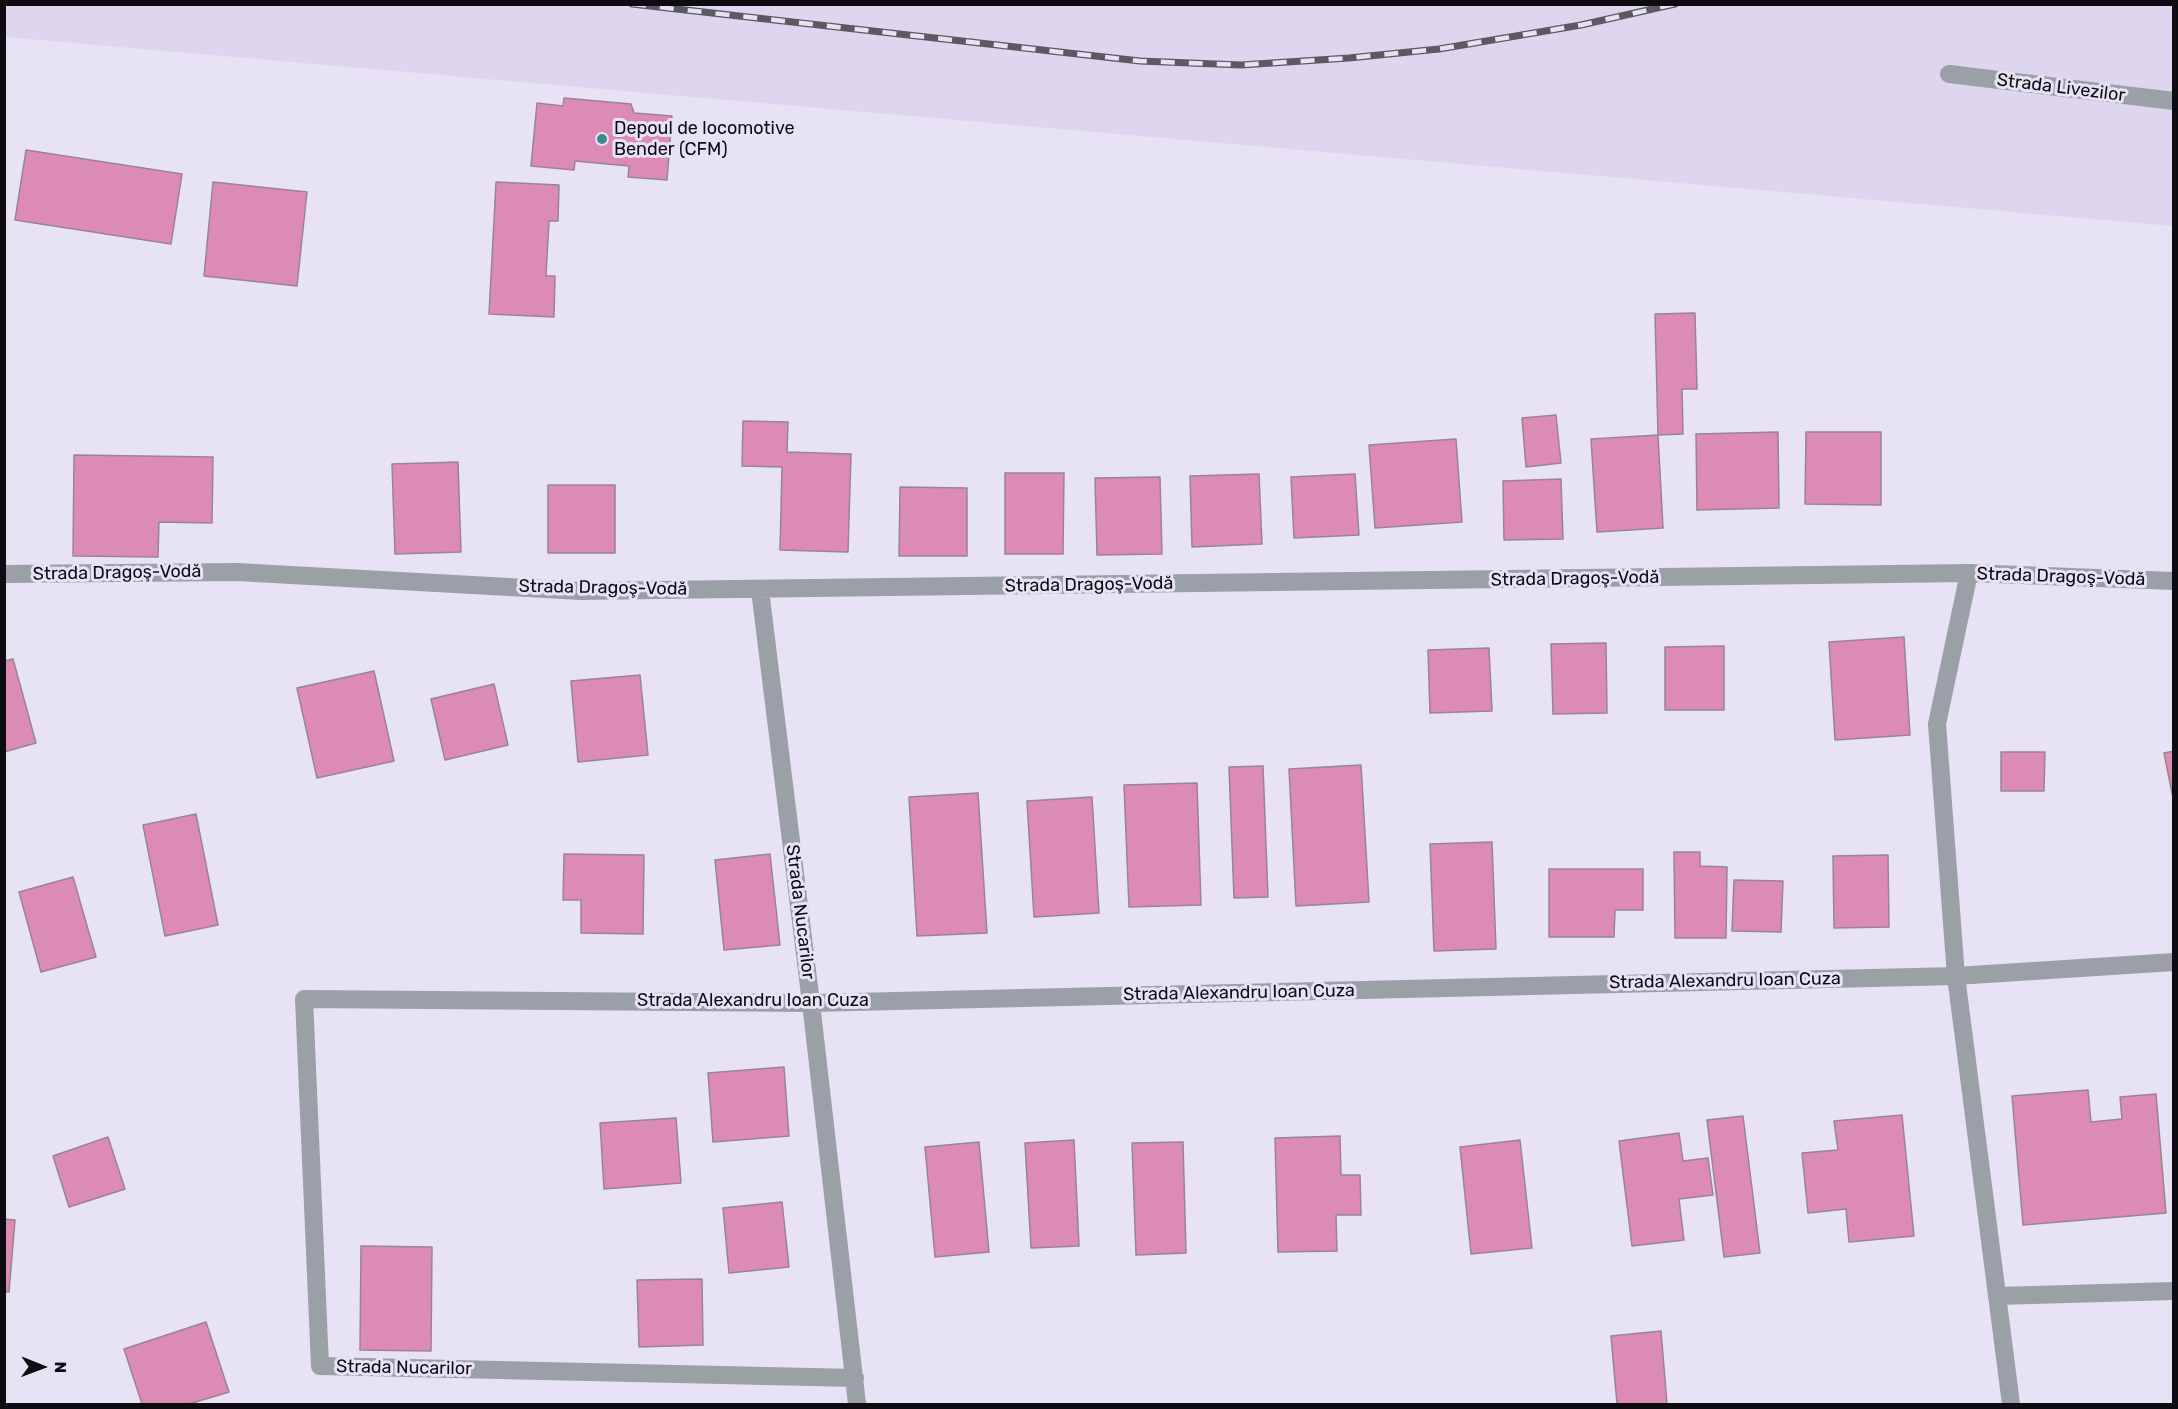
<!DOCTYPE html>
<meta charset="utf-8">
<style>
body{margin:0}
#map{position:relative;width:2178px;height:1409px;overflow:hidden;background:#e8e2f5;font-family:Rubik,sans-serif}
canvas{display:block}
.frame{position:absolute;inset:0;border:6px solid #0e0c12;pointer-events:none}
.north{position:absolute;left:12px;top:1337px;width:60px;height:60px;-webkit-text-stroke:4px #e8e2f5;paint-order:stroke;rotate:91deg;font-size:16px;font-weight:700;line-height:24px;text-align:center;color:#0e0c12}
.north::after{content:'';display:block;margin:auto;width:21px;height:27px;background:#0e0c12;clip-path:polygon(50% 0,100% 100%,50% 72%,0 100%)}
</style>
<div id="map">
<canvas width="2178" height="1409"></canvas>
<div class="frame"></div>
<div class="north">N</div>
</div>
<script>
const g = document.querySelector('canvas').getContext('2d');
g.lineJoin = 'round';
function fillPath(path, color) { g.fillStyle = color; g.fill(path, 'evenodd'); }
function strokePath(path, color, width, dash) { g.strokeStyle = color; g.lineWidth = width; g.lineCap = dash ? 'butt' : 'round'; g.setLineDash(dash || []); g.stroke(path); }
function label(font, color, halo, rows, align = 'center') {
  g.font = font + ' Rubik,sans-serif'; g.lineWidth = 6; g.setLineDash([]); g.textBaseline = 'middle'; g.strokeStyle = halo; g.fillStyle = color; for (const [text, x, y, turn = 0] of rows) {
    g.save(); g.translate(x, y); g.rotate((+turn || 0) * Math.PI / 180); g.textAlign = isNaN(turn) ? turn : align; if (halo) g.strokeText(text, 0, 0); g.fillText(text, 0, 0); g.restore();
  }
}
fillPath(new Path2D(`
 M4,5H2173V226L5,37Z`), '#ded5ee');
const building = new Path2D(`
 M564,98L631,104L634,113L672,116L667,180L628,177L629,166L575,161L574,170L531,166L537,103L563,106Z
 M26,150L182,174L171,244L15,220Z
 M213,182L307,192L297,286L204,276Z
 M496,182L559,185L558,221H549L546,276H555L554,317L489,314Z
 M1695,313L1697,389H1682L1683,434L1658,435L1655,314Z
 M1556,415L1561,463L1526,467L1522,418Z
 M743,421L788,422L787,452L851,454L848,552L780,550L782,467L742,466Z
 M1778,432L1779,508L1697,510L1696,434Z
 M1806,432H1881V505L1805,504Z
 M1658,435L1663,528L1597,532L1591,439Z
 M1456,439L1462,522L1375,528L1369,445Z
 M74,455L213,457L212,523L159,522L158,557L73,556Z
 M458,462L461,552L395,554L392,464Z
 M1005,473H1064L1063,554H1005Z
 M1259,474L1262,544L1192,547L1190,476Z
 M1355,474L1359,535L1294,538L1291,477Z
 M1160,477L1162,554L1097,555L1095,478Z
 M1561,479L1563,539L1504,540L1503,481Z
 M548,485H615V553H548Z
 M900,487L967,488V556H899Z
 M1904,637L1910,735L1835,740L1829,642Z
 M1606,643L1607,713L1553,714L1551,644Z
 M1724,646V710H1665V647Z
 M1489,648L1492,711L1430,713L1428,650Z
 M13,659L36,743L4,752V661Z
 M374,671L394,761L317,778L297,688Z
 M640,675L648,755L578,762L571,681Z
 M494,684L508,745L445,760L431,699Z
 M2174,751V803L2164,753Z
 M2001,752H2045L2044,791H2001Z
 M1361,765L1369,902L1296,906L1289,769Z
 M1263,766L1268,897L1234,898L1229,767Z
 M1197,783L1201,905L1129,907L1124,785Z
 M978,793L987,933L917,936L909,797Z
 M1092,797L1099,913L1034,917L1027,801Z
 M196,814L218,925L165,936L143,825Z
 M1492,842L1496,949L1434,951L1430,844Z
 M1674,852H1700V866L1727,867L1726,938H1675Z
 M564,854L644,855L643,934L581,933V900H563Z
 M770,854L780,945L724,950L715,860Z
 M1888,855L1889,927L1834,928L1833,856Z
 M1549,869H1643V910H1615L1614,937H1549Z
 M73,877L96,957L41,972L19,892Z
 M1734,880L1783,881L1781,932L1732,931Z
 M784,1067L789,1136L713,1142L708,1073Z
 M2088,1090L2091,1122L2122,1119L2120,1097L2156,1094L2166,1213L2023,1225L2012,1096Z
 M1902,1115L1914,1236L1849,1242L1846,1209L1808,1213L1802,1153L1838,1150L1834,1121Z
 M1743,1116L1760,1253L1724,1257L1707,1120Z
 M676,1118L681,1183L604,1189L600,1123Z
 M1679,1133L1683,1161L1708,1158L1713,1195L1679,1199L1684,1240L1632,1246L1619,1141Z
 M1340,1136L1341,1175H1360L1361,1215H1336L1337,1251L1278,1252L1275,1138Z
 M108,1137L125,1189L69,1207L53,1156Z
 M1074,1140L1079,1246L1031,1248L1025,1143Z
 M1520,1140L1532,1248L1471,1254L1460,1147Z
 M979,1142L989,1252L935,1257L925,1147Z
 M1183,1142L1186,1253L1136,1255L1132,1143Z
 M782,1202L789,1267L729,1273L723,1208Z
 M4,1219L15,1220L9,1292H4Z
 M361,1246L432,1247L431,1351L360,1350Z
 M702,1279L703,1345L639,1347L637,1280Z
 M206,1322L229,1392L189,1404H142L124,1349Z
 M1661,1331L1667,1404H1617L1611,1336Z`);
fillPath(building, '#dc8bb5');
strokePath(building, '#98858e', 1.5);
strokePath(new Path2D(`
 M1997,1296L2174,1291`), '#9aa0a6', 18);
strokePath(new Path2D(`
 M1949,74L2174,101
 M1969,573L1937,724L1956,976L2011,1404
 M4,574L237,572L581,591L1969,573L2174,581
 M760,590L811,1003L857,1404
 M855,1378L320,1366L304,999L811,1003L1956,976L2174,962`), '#9aa0a6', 18);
const rail = new Path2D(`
 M632,4L1140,61L1241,65L1349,58L1439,49L1581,25L1675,4`);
strokePath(rail, '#5c5963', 7);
strokePath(rail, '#e8e2f5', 4.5, [14]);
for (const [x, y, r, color] of [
 [602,139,6,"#40888b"]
]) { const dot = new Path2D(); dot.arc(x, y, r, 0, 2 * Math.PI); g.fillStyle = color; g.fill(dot); strokePath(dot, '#e8e2f5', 2); }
label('18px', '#0e0c12', '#e8e2f5', [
 ["Strada Livezilor",2061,88,7],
 ["Strada Dragoş-Vodă",117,573,-1],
 ["Strada Dragoş-Vodă",2061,577,2],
 ["Strada Dragoş-Vodă",1575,579,-1],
 ["Strada Dragoş-Vodă",1089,585,-1],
 ["Strada Dragoş-Vodă",603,588,1],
 ["Strada Nucarilor",800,912,83],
 ["Strada Alexandru Ioan Cuza",1725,981,-1],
 ["Strada Alexandru Ioan Cuza",1239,993,-1],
 ["Strada Alexandru Ioan Cuza",753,1001],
 ["Strada Nucarilor",404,1368,1]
]);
label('18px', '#0e0c12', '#e8e2f5', [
 ["Depoul de locomotive",614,129],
 ["Bender (CFM)",614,150]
], 'left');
</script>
